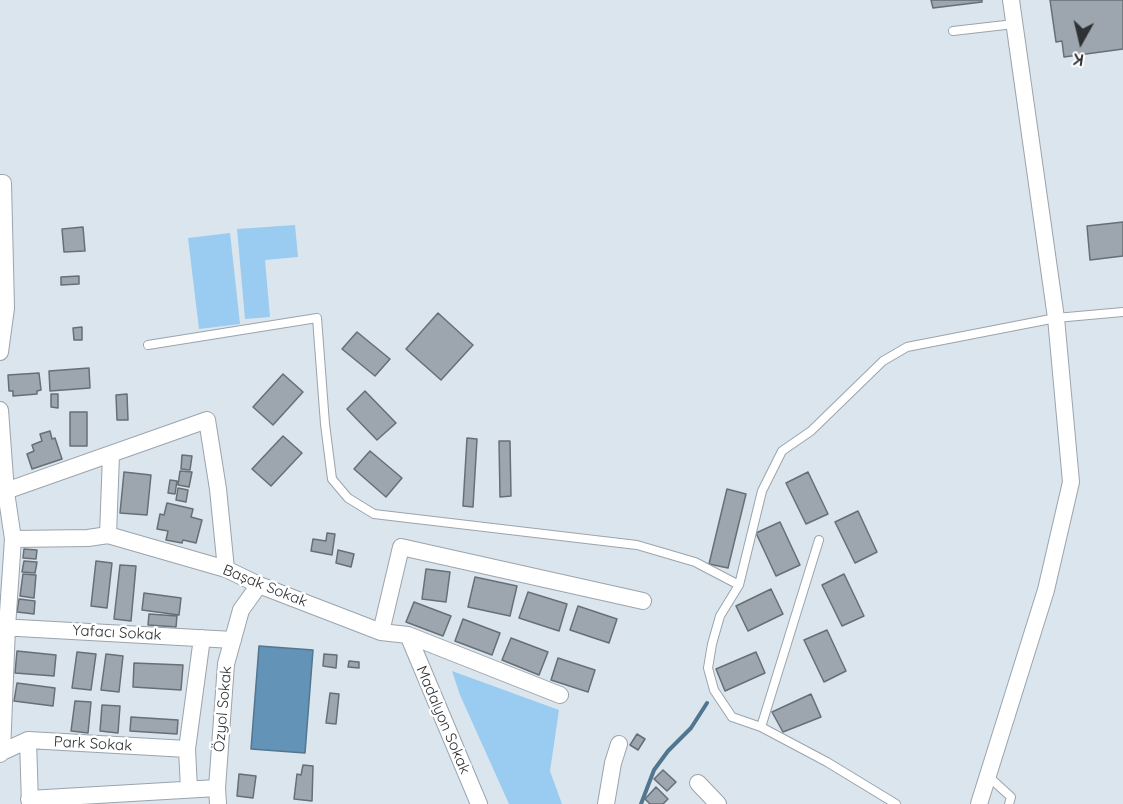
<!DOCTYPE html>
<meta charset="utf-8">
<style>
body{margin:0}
#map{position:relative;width:1123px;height:804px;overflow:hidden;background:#dbe5ed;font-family:Quicksand,sans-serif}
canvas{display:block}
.north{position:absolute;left:1051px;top:12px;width:60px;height:60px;-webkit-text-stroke:4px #fff;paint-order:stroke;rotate:188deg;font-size:16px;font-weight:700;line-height:24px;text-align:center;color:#2e3235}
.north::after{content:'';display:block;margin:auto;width:21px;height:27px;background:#2e3235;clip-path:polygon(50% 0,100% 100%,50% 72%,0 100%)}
</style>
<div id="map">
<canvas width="1123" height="804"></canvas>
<div class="north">K</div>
</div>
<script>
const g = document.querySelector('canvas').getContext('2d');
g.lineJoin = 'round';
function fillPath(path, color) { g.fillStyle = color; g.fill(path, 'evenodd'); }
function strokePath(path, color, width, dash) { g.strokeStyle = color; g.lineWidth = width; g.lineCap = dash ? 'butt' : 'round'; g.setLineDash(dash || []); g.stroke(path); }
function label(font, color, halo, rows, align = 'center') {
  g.font = font + ' Quicksand,sans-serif'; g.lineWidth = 5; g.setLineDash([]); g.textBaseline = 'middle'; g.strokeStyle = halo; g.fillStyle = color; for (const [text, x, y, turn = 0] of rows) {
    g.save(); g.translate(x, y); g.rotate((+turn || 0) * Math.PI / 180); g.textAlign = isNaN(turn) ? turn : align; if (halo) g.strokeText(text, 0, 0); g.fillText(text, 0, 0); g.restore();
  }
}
fillPath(new Path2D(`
 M295,225L298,257L265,260L270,317L245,319L237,229Z
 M230,233L240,324L199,329L188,238Z
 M452,671L559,710L550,771L562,804H509L460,695Z`), '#9acbf1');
const water = new Path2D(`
 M259,646L313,650L305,753L251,749Z`);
fillPath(water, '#6393b7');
strokePath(water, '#537690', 1.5);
strokePath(new Path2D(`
 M641,804L654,770L668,751L691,728L707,703`), '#537690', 4);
const building = new Path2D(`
 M931,0H982V2L933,8Z
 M1050,0H1123V49L1064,57L1062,41L1056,42Z
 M1123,222V256L1090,260L1087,226Z
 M83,227L85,251L64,252L62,229Z
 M79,276V284L61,285V277Z
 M438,313L473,345L441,380L406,349Z
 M82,327V340H74L73,328Z
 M357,332L390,359L375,376L342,349Z
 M89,368L90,388L50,391L49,371Z
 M39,373L41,390L37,391V394L13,396V391H9L8,375Z
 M283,374L303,392L273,425L253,407Z
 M365,391L396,423L377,440L347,409Z
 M51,394H58V408L51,407Z
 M127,394L128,420H117L116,395Z
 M70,412H87V446H70Z
 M50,431L52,439L55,438L62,459L32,469L27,454L34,451L32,445L42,441L40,434Z
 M283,436L302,453L271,486L252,469Z
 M467,438L477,439L473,507L463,506Z
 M499,441H510L511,496L500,497Z
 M370,451L402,478L386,497L354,469Z
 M182,455L192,456L190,470L181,469Z
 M180,471L192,472L189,487L178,485Z
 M124,472L151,475L147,515L120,513Z
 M808,472L828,514L806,524L786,483Z
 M170,480L177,481L175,494L168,493Z
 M178,488L188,490L186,502L176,500Z
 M727,489L746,494L728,568L709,564Z
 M167,503L193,509L191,517L202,520L196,543L183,540L182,543L166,540L168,531L157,529L160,514L164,515Z
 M858,511L877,552L855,563L835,522Z
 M780,522L800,565L776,576L756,533Z
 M327,533L335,534L332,555L311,551L313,539L326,541Z
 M24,549L37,550L36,559L23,558Z
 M338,550L354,554L351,567L336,563Z
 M24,561L37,562L35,573L22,572Z
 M96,561L112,563L107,608L91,606Z
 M120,565L136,566L131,621L114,619Z
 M426,569L450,572L446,602L422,599Z
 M23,574L36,575L34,598L20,596Z
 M844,574L864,616L842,626L822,585Z
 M475,577L517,586L510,616L468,607Z
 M771,589L783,614L748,631L736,606Z
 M528,592L567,604L559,631L519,618Z
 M144,593L181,598L179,615L142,610Z
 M19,599L35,601L34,614L17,612Z
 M414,602L451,616L443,636L406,622Z
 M578,606L617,619L609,643L570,630Z
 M149,614L177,616L176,627L148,625Z
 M463,619L500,633L492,655L455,641Z
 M827,630L846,671L824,682L804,640Z
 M511,638L548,652L539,675L502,660Z
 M17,651L56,655L54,676L15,673Z
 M77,652L96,654L91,690L72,688Z
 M756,652L765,673L725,691L716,669Z
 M106,654L123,656L119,692L101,690Z
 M324,654L337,655L336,668L323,666Z
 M558,658L595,670L588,692L551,680Z
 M349,661L359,662V668L348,667Z
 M134,663L183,665L181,690L133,687Z
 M17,683L55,688L53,706L14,701Z
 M330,693L339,694L336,724L326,723Z
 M811,694L821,717L783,732L772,712Z
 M75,701L91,702L88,733L71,731Z
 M102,705L120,706L118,733L100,731Z
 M131,717L178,720L177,734L130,731Z
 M637,734L645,739L638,750L630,745Z
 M303,765L313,766L312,801L294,799L297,774L301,775Z
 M663,770L676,782L667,791L654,779Z
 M239,774L256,776L253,798L237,796Z
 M656,787L668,799L663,804H650L645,799Z`);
fillPath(building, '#9da6ae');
strokePath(building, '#666f76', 1.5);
const service = new Path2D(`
 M953,31L1014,24
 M148,345L317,318L325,424L332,479L348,498L374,514L637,545L695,562L739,585L720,616L712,644L708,668L714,690L732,717L761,727L827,762L896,804
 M739,585L762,491L782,451L811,431L883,361L907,347L1056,318L1123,312
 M761,727L819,540
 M988,776L1011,797L1009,804`);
const minor = new Path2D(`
 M0,183H3L6,308L0,352
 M0,410L6,492L13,539L7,627L2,752L0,754
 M0,493L207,420L218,489L226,569
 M108,535L111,455
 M13,539L88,538L108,535L226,569L259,585L381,632L408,635L560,695
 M0,627L233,640
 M381,632L401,547L643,601
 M408,635L479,804
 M28,740L30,804
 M2,752L28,740L187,749
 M698,783L718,804
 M189,789L187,749L202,638
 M29,799L217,788
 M218,804L217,788L226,664L241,610L259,585
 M606,804L613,763L619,744
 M979,804L1046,590L1071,482L1056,318L1011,0`);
strokePath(service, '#9ba4ac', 10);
strokePath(minor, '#9ba4ac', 18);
strokePath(service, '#fff', 8);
strokePath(minor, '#fff', 16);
label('15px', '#2e3235', '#fff', [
 ["Başak Sokak",265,586,22],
 ["Yafacı Sokak",117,633,3],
 ["Özyol Sokak",223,709,-85],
 ["Madalyon Sokak",443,720,67],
 ["Park Sokak",93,744,3]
]);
</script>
